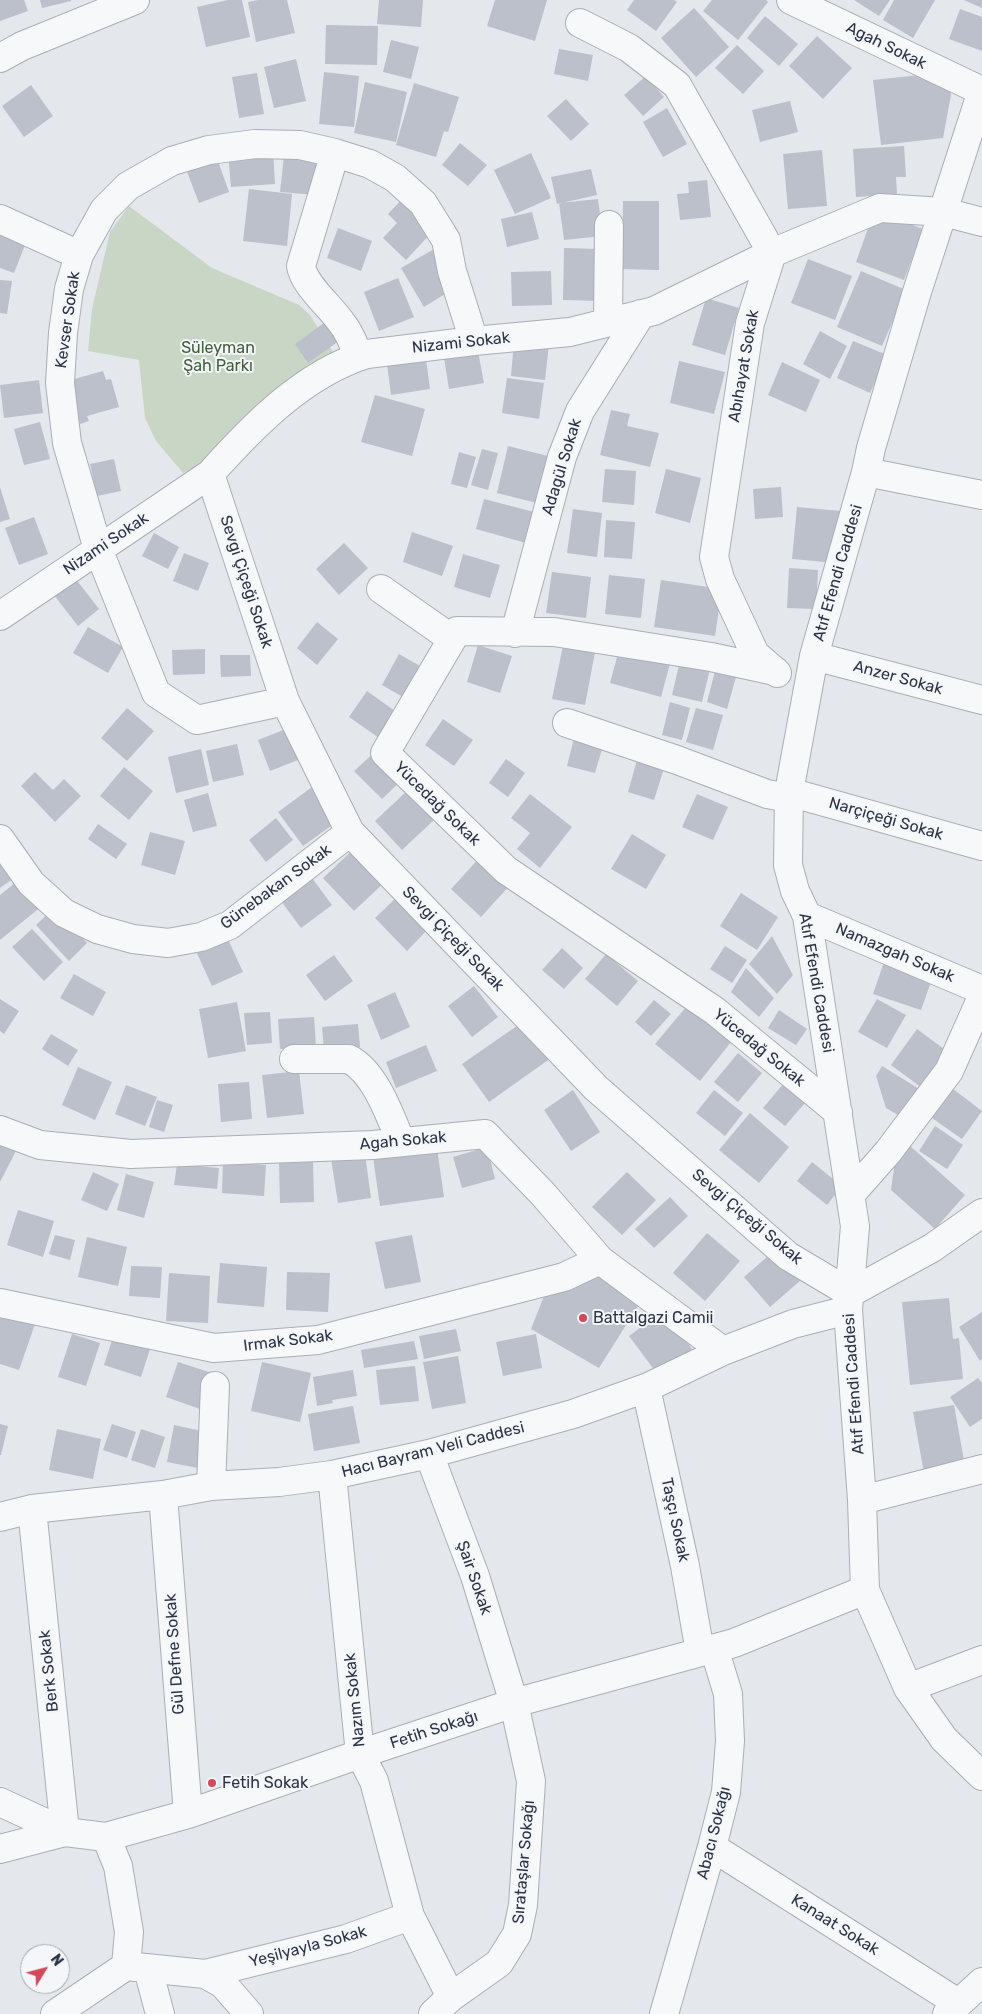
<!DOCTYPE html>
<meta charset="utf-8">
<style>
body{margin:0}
#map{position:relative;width:982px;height:2014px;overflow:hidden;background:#e4e7ec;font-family:Rubik,sans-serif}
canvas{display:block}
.north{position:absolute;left:20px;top:1944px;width:50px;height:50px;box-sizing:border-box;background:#f4f6f9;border:1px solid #a4a8b1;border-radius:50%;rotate:53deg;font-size:14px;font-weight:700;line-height:20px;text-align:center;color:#2b3445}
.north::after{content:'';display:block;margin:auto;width:18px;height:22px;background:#d1495b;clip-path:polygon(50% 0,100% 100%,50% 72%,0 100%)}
</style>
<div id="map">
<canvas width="982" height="2014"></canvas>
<div class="north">N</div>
</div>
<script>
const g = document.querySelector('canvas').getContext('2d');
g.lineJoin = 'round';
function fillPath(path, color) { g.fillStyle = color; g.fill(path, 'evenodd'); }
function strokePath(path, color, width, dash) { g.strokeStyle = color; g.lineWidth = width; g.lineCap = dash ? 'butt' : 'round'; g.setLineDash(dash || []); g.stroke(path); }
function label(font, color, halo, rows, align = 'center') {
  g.font = font + ' Rubik,sans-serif'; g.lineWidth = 4; g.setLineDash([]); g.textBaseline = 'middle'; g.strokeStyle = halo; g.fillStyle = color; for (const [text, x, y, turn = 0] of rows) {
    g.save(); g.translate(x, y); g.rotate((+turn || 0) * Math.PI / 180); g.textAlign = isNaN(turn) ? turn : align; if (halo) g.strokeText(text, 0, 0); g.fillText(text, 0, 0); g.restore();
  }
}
fillPath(new Path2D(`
 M129,206L212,268L299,305L310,315L338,360L206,462L183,473L156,441L145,418L139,360L88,351L92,309L110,232Z`), '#c9d6c5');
fillPath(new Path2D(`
 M0,0H24L28,11L0,21Z
 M40,0H71V1L42,8Z
 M228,0H242L250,37L206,47L197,7Z
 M258,0H287L295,33L256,42L248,2Z
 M379,0H423L421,27L377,24Z
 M495,0H547L535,41L487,26Z
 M634,0H674L677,2L656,31L627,10Z
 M712,0H766L768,2L738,40L703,11Z
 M854,0H890L879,16Z
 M894,0H935L913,38L883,20Z
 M964,0H982V8Z
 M694,8L729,47L696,77L661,38Z
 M960,9L982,17V51L949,39Z
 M765,16L798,44L779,66L747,38Z
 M326,25L378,26L377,65L325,64Z
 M817,36L852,68L823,99L789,66Z
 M391,40L419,47L411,79L383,72Z
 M737,45L764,71L743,94L715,68Z
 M559,49L593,55L588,81L554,74Z
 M296,59L306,101L274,108L264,67Z
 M324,72L359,76L354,127L319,124Z
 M257,73L264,114L239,118L232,77Z
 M929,74L948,84L951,95L943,138L881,145L873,80Z
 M646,76L664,97L643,116L624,95Z
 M365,82L407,92L396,142L354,133Z
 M414,83L459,97L448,132L444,131L436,157L396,145Z
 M31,85L53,116L24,137L2,106Z
 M566,99L589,124L571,141L547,116Z
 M790,101L798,132L760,142L752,110Z
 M667,108L687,144L663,157L643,122Z
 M460,143L487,165L468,186L442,165Z
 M904,146L906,177H896L897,194L856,197L853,149Z
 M285,147L321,151L317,195L280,192Z
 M273,149L275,184L231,187L228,152Z
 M822,150L827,206L788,209L783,154Z
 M215,153L229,192L199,203L184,164Z
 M531,153L551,198L515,214L494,170Z
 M591,169L597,195L557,204L551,177Z
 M707,180L711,217L680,220L677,194L689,193L688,182Z
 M249,189L292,194L287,246L243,241Z
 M403,198L436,228L406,260L383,238L397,223L388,214Z
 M598,199L603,236L564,240L559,203Z
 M623,201H659V270L622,269Z
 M532,212L539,239L507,247L501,219Z
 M891,217L923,229L904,280L856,262L871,220Z
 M338,228L372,241L361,271L327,258Z
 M0,230L27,240L14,273L0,268Z
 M436,248L453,289L424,307L401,268Z
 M564,248L599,249L598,301L563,300Z
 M808,259L852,276L835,320L791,303Z
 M551,271L552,305L512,306L511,272Z
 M861,271L906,290L882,346L837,327Z
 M398,278L414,317L379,331L364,292Z
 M0,280L12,281L7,314L0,313Z
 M706,298L739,308L725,355L692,345Z
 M325,322L339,341L308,363L295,344Z
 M820,331L847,346L830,379L803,364Z
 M514,341L549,344L545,380L511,376Z
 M853,341L887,355L870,393L837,378Z
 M477,346L484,383L449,389L443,352Z
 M426,359L430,389L391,395L387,364Z
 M679,361L725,372L714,414L670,403Z
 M782,362L820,380L806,412L768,395Z
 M103,371L106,380L111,379L119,407L87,416L89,421L80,424L67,381Z
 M507,378L544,383L539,419L502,413Z
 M39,380L43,413L4,418L0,385Z
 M375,395L425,409L412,456L361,442Z
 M611,410L630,414L627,426L659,433L650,467L600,455Z
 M40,422L50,459L24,465L14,429Z
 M508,446L548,456L537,503L497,493Z
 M482,449L498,453L488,490L471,485Z
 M459,452L476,457L467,488L451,484Z
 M114,459L121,491L97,496L90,464Z
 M605,469L636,471L634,505L602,502Z
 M666,469L701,478L690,523L655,513Z
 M0,487L10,519L0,522Z
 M781,487L783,517L755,519L753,489Z
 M484,499L534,512L526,543L476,529Z
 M797,507L841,511L836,563L792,559Z
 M573,509L602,513L597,557L567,553Z
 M34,517L48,554L19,565L5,528Z
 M606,520L635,522L632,559L604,557Z
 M412,532L453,546L442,576L403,562Z
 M154,533L179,547L168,569L142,556Z
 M344,543L368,568L339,595L316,569Z
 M184,553L209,563L198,591L173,581Z
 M463,554L500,565L490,598L454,587Z
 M789,568L818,570L816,609L787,608Z
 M552,572L591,577L586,618L546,613Z
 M609,575L645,579L641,618L605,614Z
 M75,578L99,609L78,626L54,595Z
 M661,580L722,589L715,636L654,627Z
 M317,622L338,639L317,665L297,648Z
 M88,627L123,647L108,673L73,653Z
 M565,636L597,642L585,705L552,699Z
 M478,645L512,656L500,693L467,682Z
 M620,646L671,660L661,697L610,683Z
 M205,649V674L173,675L172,650Z
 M399,654L427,670L410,701L382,685Z
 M220,655H250L251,676L221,677Z
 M681,657L711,665L702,702L672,695Z
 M715,671L736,677L727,709L707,702Z
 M367,691L399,714L382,740L349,717Z
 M670,702L690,708L682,740L662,735Z
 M127,708L154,731L127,761L101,738Z
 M696,708L723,715L713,750L686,742Z
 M443,719L473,740L454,766L425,745Z
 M291,727L303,758L270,771L258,740Z
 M576,730L605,739L595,773L567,766Z
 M237,744L244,775L213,782L206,751Z
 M201,749L209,785L176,793L168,757Z
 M377,750L404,778L382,799L354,771Z
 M639,753L666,762L654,800L628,792Z
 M506,759L525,773L508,797L489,783Z
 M124,767L153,791L129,820L100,796Z
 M35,772L53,790L64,779L81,796L55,822L21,786Z
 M312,787L338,821L303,846L278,812Z
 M408,790L435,819L402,850L375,821Z
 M208,793L217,826L193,832L184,800Z
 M530,794L572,827L540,868L517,849L530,833L511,818Z
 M697,794L728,807L713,840L682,827Z
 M276,818L293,840L266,862L249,840Z
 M98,824L127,844L116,859L88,839Z
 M150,832L185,841L175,875L141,865Z
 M632,834L666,855L646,889L611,869Z
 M0,845L21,873L0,888Z
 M357,846L388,879L354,911L323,878Z
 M482,855L512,883L481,917L451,889Z
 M312,878L332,905L301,928L281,901Z
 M20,879L42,906L0,940V895Z
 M741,893L778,917L757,950L720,926Z
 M400,894L431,926L407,951L375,918Z
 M54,908L87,943L69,961L36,925Z
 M32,929L63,962L44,981L12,947Z
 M226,935L243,972L212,986L195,949Z
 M772,936L793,975L777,994L749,964Z
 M725,946L747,960L732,983L710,969Z
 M562,948L583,968L564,989L542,970Z
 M606,954L638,981L617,1006L585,979Z
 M334,955L353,981L325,1001L306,975Z
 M884,962L932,979L921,1010L873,994Z
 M746,968L774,998L759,1017L731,992Z
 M74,974L106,992L93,1016L60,998Z
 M474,986L498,1017L472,1037L448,1006Z
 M395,992L410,1027L381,1040L367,1005Z
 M0,999L19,1011L4,1034L0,1031Z
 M877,999L906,1015L887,1048L858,1032Z
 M654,1000L671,1014L651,1036L635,1022Z
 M691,1001L735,1037L700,1081L655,1044Z
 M237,1002L246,1051L208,1058L199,1009Z
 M779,1010L807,1029L796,1045L768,1028Z
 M270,1012L272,1043L247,1045L244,1013Z
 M314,1017L316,1047L280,1049L278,1019Z
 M524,1021L551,1058L489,1102L462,1064Z
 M358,1024L360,1047L324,1050L322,1027Z
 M917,1029L948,1052L922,1088L891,1065Z
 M51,1034L78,1050L68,1066L42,1049Z
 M426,1045L437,1071L396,1088L386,1062Z
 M738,1053L762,1073L738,1102L714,1082Z
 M882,1066L921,1090L903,1118L886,1108L876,1076Z
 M78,1067L112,1082L95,1120L62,1105Z
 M299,1071L304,1114L267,1118L262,1075Z
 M789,1077L811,1096L785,1126L763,1108Z
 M249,1082L252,1119L221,1122L218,1084Z
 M126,1085L157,1097L145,1126L115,1114Z
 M953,1089L982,1111L962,1139L932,1118Z
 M573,1090L600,1132L571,1151L544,1110Z
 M714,1090L743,1113L725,1136L696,1113Z
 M157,1100L173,1105L164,1132L149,1127Z
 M750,1113L789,1147L759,1183L719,1150Z
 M935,1126L963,1145L947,1169L919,1151Z
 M0,1140L17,1149L0,1182Z
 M909,1145L965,1195L935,1229L891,1190L895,1160Z
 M487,1147L495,1179L462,1188L453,1157Z
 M437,1148L444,1197L380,1206L373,1157Z
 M365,1154L371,1198L338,1203L331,1159Z
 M223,1162L266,1165L264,1196L222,1193Z
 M313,1162L314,1202L280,1203L279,1163Z
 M812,1162L842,1186L827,1205L797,1181Z
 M177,1164L219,1168L217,1189L174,1185Z
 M93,1172L119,1184L107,1211L81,1200Z
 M627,1172L656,1200L622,1235L592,1207Z
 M126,1174L154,1182L144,1218L117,1210Z
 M670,1197L688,1216L654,1248L635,1229Z
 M18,1210L54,1221L43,1257L7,1245Z
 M707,1233L740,1261L705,1301L673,1273Z
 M55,1235L75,1240L70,1260L49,1254Z
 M412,1235L421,1282L385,1289L375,1242Z
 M87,1237L127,1247L118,1286L78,1277Z
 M775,1250L801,1280L770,1307L744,1277Z
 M220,1263L267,1267L264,1307L217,1303Z
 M131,1266L162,1267L160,1298L129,1296Z
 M287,1272L330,1273L328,1312L286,1310Z
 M169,1273L210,1276L208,1323L166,1321Z
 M597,1275L638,1306L599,1368L531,1329L546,1291Z
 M949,1298L953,1339L959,1338L963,1379L910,1385L902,1302Z
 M664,1310L692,1349L658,1375L629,1336Z
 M982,1312V1359L980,1361L959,1327Z
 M0,1313L35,1324L19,1370L0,1364Z
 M456,1329L461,1351L424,1359L419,1336Z
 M72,1334L100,1343L86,1386L58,1377Z
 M536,1334L542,1368L503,1376L496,1342Z
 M113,1337L150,1349L141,1377L104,1365Z
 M414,1341L418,1359L364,1368L361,1350Z
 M458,1356L466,1403L432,1409L423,1362Z
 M178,1362L212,1373L200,1409L166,1397Z
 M262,1362L311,1373L300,1422L251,1411Z
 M415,1366L419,1401L380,1405L376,1370Z
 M353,1370L357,1396L332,1400L333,1403L317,1406L313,1377Z
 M978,1378L982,1383V1419L970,1427L950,1397Z
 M954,1405L965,1466L924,1473L913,1412Z
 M353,1406L360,1443L314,1451L308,1414Z
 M0,1424L8,1426L1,1455H0Z
 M112,1424L136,1432L127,1458L103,1450Z
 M174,1425L211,1433L203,1469L167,1462Z
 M57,1429L101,1439L93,1479L49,1470Z
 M141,1429L165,1437L155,1468L131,1460Z`), '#bbc0ca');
const minor = new Path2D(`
 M791,0L982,91
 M580,23L629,48L677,85L772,253L750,323L714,557L720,579L755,654L777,673
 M0,58L22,46L135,0
 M982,91L916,295L871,448L866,472L814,656L789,792L788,865L795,891L807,916L855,1226L848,1310L862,1500L865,1590L908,1688L944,1739L982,1776
 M335,153L301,266C304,285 329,305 341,322C350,333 354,344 358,357
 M0,219L79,255
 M608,322L609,225
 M866,472L982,495
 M210,474L285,701L350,832L596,1088L788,1256L850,1293L932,1248L982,1213
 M381,589L452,639
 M0,616L210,474C253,426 303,374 367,354L474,341L570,332L654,311L772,253L880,208L944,212L982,222
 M515,633L562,457L580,411L641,314
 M814,656L982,700
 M775,671L711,657L554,632L457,631L385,753L506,870L715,1011L838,1112
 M285,701L197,720L156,693L98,549L67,443L60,383L63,333L69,289L79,255L104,210L128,186L172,161L209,150L255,144L300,145L335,153L370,164L395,178L423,203L446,240L452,271L474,341
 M567,723L677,760L767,794L789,798
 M789,792L982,846
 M0,839L31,883L64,913L97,929L133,939L168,943L201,937L230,925L350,832
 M807,916L982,990
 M294,1059H349C375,1072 390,1116 401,1142
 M0,1130L40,1145L131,1154L373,1145L485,1134L543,1194L600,1260L723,1351
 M850,1195L888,1152L949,1071L982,997
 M0,1303L214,1348L318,1340L564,1277L600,1260
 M646,1388L685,1566L700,1652
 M429,1454L475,1576L514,1703L531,1781L523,1905L517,1934L499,1963L451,1997L433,2014
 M332,1475L360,1754L374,1781L410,1916L451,1997
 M211,1486L215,1386
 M163,1495L188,1814
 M862,1500L982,1469
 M32,1509L65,1832
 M0,1517L32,1509L163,1495L211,1486L279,1482L332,1475L429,1454L573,1414L646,1388L723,1351L793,1324L848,1310
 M908,1688L982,1660
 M0,1802L65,1832
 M712,1847L958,2003
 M0,1849L65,1832L106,1837L188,1814L360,1754L514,1703L734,1643L865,1590
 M126,1966L205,1974L223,1984L249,2014
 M148,1969L160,2014
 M205,1974L346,1939L410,1916
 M55,2014L126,1966L129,1932L118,1866L106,1837
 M664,2014L712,1847L726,1792L730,1741L728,1694L714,1648
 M947,2014L982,1982`);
strokePath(minor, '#a9aeb7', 30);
strokePath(minor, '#f7f8fa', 28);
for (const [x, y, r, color] of [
 [583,1318,5,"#d1495b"],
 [212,1783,5,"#d1495b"]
]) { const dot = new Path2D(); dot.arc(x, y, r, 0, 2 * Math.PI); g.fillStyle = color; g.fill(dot); strokePath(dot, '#f4f6f9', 2); }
label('16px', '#2b3445', '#f4f6f9', [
 ["Agah Sokak",886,46,26],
 ["Kevser Sokak",68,320,-82],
 ["Nizami Sokak",461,343,-6],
 ["Abıhayat Sokak",744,366,-80],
 ["Adagül Sokak",562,467,-73],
 ["Nizami Sokak",106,544,-34],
 ["Atıf Efendi Caddesi",838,573,-74],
 ["Sevgi Çiçeği Sokak",246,582,72],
 ["Anzer Sokak",898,678,15],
 ["Yücedağ Sokak",437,804,44],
 ["Narçiçeği Sokak",886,819,16],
 ["Günebakan Sokak",276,887,-36],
 ["Sevgi Çiçeği Sokak",453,939,46],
 ["Namazgah Sokak",895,953,23],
 ["Atıf Efendi Caddesi",816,983,80],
 ["Yücedağ Sokak",759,1048,39],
 ["Agah Sokak",403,1141,-5],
 ["Sevgi Çiçeği Sokak",747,1217,40],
 ["Irmak Sokak",288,1341,-7],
 ["Atıf Efendi Caddesi",854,1384,-94],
 ["Hacı Bayram Veli Caddesi",433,1450,-14],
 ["Taşçı Sokak",675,1520,78],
 ["Şair Sokak",474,1578,71],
 ["Gül Defne Sokak",175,1654,-94],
 ["Berk Sokak",49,1671,-96],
 ["Nazım Sokak",355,1700,-96],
 ["Fetih Sokağı",434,1730,-18],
 ["Abacı Sokağı",714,1833,-76],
 ["Sırataşlar Sokağı",524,1862,-85],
 ["Kanaat Sokak",835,1925,32],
 ["Yeşilyayla Sokak",308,1947,-15]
]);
label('16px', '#3f6138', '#f4f6f9', [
 ["Süleyman",218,348],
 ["Şah Parkı",218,366]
]);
label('16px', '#2b3445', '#f4f6f9', [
 ["Battalgazi Camii",593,1318],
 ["Fetih Sokak",222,1783]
], 'left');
</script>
